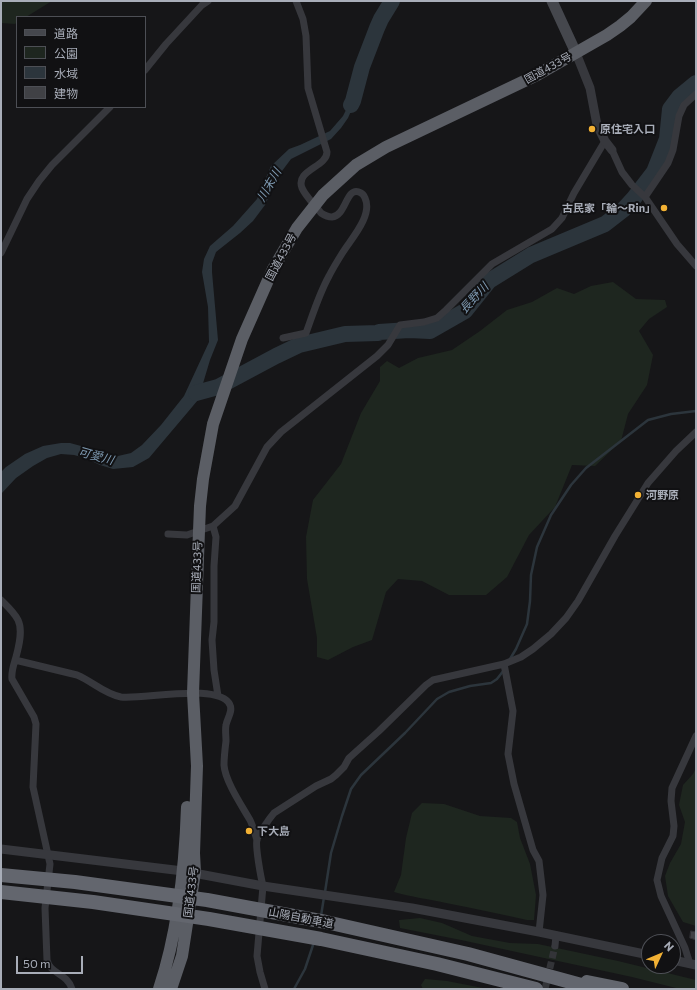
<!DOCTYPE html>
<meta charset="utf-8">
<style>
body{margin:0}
#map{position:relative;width:697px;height:990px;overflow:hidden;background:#161618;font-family:Commissioner,"Noto Sans JP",sans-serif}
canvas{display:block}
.frame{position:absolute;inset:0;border:2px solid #a8adb8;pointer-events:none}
.legend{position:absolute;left:16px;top:16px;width:130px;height:92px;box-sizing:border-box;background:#111113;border:1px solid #4d4f55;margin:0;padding:5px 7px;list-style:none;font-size:12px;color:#a8adb8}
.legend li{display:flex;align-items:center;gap:8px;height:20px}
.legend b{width:20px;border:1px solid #4d4f55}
.north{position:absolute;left:641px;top:934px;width:40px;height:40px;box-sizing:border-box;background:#111113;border:1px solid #4d4f55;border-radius:50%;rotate:46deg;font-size:11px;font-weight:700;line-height:16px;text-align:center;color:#a8adb8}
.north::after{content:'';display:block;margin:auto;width:14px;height:18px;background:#f2b134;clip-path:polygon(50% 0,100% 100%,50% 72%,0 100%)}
.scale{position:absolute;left:16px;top:956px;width:67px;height:18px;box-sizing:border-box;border:2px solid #a8adb8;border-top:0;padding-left:5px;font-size:12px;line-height:14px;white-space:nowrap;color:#a8adb8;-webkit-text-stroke:3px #111113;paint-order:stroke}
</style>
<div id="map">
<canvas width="697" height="990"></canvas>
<div class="frame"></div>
<ul class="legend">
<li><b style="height:5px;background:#45474d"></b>道路</li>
<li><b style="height:11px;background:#1e261f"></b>公園</li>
<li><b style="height:11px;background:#2c353c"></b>水域</li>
<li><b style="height:11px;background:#404145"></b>建物</li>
</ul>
<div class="north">N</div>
<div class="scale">50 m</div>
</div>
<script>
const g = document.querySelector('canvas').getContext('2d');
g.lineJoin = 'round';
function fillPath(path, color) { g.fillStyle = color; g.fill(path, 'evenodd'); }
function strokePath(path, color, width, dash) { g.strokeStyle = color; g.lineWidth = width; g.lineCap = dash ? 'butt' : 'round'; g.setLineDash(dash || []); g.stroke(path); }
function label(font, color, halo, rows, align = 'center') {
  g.font = font + ' Commissioner,"Noto Sans JP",sans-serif'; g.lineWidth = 4; g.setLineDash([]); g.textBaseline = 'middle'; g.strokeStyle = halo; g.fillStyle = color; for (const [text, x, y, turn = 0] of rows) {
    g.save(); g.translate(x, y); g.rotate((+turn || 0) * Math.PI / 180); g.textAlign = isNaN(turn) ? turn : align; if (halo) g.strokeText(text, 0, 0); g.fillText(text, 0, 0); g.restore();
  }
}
fillPath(new Path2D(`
 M1,1H52L26,17H17V22L15,24L1,23Z
 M613,282L636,299L665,300L667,307L649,319L639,331L653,355L647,385L628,414L621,441L595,466L572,465L555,507L529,535L507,577L486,595H449L422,581L398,579L386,592L372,640L353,647L328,660L317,657V638L307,579L306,537L313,500L341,464L361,413L380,381V367L387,361L399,368L418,358L452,350L480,331L507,310L532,302L557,288L574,294L591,286Z
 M696,768V926L683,922L668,896L665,876L670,863L681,844L685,822L679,805L683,785L693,774Z
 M422,803L444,804L480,816L511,818L517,822L520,838L530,864L536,895L534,920H527C500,914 473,908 446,903C428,899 411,897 394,892L401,875L406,838L412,813Z
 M420,918L442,923L472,936L510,943L538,944L618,961L696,980V989H680L632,977L461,940L400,928L399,920Z
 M425,979L447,981L488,989H423L421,985Z`), '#1e261f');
fillPath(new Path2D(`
 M357,84L355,102L348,118L341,128L331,139L291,159L279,175L265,205L253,221L240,233L216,252L212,263V272L218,340L210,360L198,400L149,458L133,467L113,469L100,465L85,458L74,455L61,454L47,458L33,466L16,478L1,494V472L6,467L25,454L43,446L61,443H70L118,456L131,453L142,445L161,425L184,396L209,342L208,307L202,272L204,259L210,246L233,226L257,199L271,166L289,149L300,145L330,131L343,116L351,100Z`), '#2c353c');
strokePath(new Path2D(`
 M510,659L516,649L527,624L530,601L531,575L537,547L551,515L571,485L586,468L648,420L671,414L696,411
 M325,892L331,853L342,816L351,789L361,775L405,733L437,699L449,692L470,686L491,683L497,679L504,670
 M321,916L324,897
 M294,989L305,969L314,942`), '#2c353c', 2.5);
strokePath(new Path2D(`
 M351,105L353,101L362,67L377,28L381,19L392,1
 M196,393L218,387L276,356L299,345L345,334L378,333L379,332L409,330L430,331L465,311L489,281L531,255L605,224L623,210L634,198L654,172L667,139L670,109L679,97L696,83`), '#2c353c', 16);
const building = new Path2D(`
 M691,931L696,932V940L690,938Z`);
fillPath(building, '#404145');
strokePath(building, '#303034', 1);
strokePath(new Path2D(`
 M545,989L555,946`), '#333438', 7, [7, 3.5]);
strokePath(new Path2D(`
 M145,70L166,44L202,5L208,1
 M612,150L622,172L632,185L645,197L677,244L696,266
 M645,197L668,163L673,150L679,116L684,105L696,94
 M1,253L27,199L39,181L52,165L110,107
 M283,338L306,333C313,314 319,294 329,276C333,268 338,260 343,252C352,238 373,215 365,198C364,195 362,193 359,192C346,187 346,216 332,217C328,217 324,215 321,213C315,205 306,197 302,188C295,170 327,167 327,152L308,88L306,36L303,19L296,1
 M168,534L187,535L213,526
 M1,600C7,606 14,612 18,620C23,630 19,646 16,657C14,664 11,671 12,679L34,717L36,724L33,787L50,864L45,908L47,960C50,974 67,973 72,989
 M15,660L77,675C92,681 104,694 121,697C142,700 220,682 230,705C233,711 227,719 226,725C225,730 226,736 226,741C225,749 224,757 224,765C225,781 242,806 250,820C253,826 255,834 257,840
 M504,664L513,711L508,754L514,784L533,850L539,861L543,895L539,932
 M218,696L214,670L212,640L214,622V566L216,537L213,526L235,506L267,447L281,432L377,356L388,345L400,325L424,322L437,318L446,310L492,264L552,229L562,218L574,193L605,141
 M555,946L556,935
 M690,964L685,948L661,896L657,880L662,858L673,836L674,826L671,801L672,788L696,736
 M265,989L260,972L257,956L263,886C261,878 255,846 257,839C260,832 269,819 274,813L316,786L331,779L336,775L344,767L349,758L379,731L426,685L433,680L504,664L521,657L533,649L551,634L566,618L578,601L615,536L648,483L676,451L696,432`), '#37383d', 7);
strokePath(new Path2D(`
 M576,53L590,88L597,125L605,141L612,150
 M1,849L183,871L263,886L412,908L539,932L649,955
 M673,960L696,965`), '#37383d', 9);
strokePath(new Path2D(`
 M552,1L576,53`), '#45474d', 11);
strokePath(new Path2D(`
 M159,989C178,932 185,867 187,807
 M171,989L182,956L195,872L194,853L197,766L193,693L199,531L200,506L203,479L213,424L242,339L273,269L297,228L323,195L356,165L386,147L537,75L607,35L620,26L631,17L646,1`), '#5b5e65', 12);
strokePath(new Path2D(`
 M1,875L75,882L207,900L326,922L468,954L596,989
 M1,892L93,902L209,919L321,939L437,964L536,989
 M587,982L622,989`), '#63666e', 14);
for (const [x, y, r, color] of [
 [592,129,4,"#f2b134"],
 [664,208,4,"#f2b134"],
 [638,495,4,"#f2b134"],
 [249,831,4,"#f2b134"]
]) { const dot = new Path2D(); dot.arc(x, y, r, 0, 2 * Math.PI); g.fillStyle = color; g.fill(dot); strokePath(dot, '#111113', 1.5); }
label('11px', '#a8adb8', '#111113', [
 ["国道433号",548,68,-29],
 ["国道433号",281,257,-62],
 ["国道433号",197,567,-88],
 ["国道433号",191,892,-83],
 ["山陽自動車道",301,918,11]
]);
label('bold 11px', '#a8adb8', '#111113', [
 ["原住宅入口",600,129],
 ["古民家「輪～Rin」",656,208,"right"],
 ["河野原",646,495],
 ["下大島",257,831]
], 'left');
label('italic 12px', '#7f9bb3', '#111113', [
 ["川末川",269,185,-60],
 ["長野川",474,298,-47],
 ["可愛川",96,456,15]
]);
</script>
